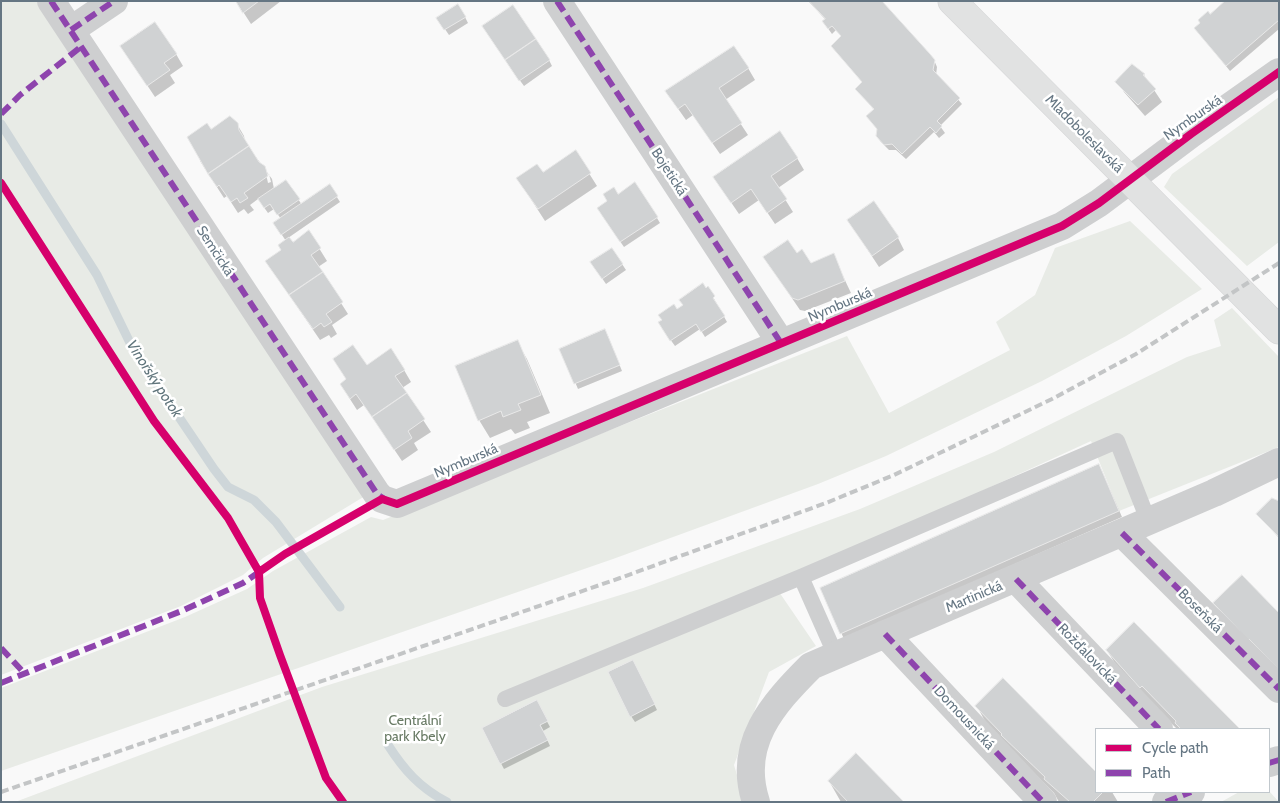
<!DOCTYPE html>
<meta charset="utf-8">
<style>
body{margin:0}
#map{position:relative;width:1280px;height:803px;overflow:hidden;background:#f9f9f9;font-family:Cabin,sans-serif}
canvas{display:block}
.frame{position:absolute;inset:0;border:2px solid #657683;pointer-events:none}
.legend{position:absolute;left:1095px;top:728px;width:175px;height:65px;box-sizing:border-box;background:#fff;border:1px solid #c1c8cd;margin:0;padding:6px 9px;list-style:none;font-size:15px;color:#657683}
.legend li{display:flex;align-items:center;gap:10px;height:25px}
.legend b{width:25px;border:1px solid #c1c8cd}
</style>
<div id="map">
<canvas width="1280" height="803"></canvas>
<div class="frame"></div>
<ul class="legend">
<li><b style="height:6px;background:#d6006c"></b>Cycle path</li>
<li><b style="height:6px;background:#8e44ad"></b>Path</li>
</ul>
</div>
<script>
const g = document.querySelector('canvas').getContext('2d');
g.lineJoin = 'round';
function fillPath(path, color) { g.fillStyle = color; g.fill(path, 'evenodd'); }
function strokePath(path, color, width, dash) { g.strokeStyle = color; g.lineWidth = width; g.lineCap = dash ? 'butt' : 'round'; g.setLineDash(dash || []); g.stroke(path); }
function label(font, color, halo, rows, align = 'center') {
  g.font = font + ' Cabin,sans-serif'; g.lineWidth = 5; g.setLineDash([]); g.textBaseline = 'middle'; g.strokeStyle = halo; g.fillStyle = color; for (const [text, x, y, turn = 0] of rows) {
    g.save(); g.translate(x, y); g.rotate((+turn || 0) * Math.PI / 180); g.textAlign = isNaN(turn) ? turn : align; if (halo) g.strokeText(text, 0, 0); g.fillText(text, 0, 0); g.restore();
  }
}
fillPath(new Path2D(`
 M1,1H38L365,496L263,558L243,575L181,606L1,675Z
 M1279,97V242L1247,266L1164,187L1172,174Z
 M1130,221L1202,289L1126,336L1042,381L886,456L818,484L613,559L1,771V688L185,617L247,589L273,571L371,517L383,520L847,336L889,413L1010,350L996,322L1035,295L1055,248Z
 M1232,308L1279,357V447L1119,511L1091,441L775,586L816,646L769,672L734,765L745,802H15L322,687L643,588L860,509L994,452L1187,357L1221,346L1214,320ZM633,660L655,704L630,716L608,672ZM536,700L548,721L540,725L548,740L500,764L482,728Z
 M1269,791L1279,802H1221L1239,792Z`), '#e8ebe6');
fillPath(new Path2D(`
 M236,1H281L251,24Z
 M808,1H880L934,60L937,67L936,75L962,104L940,126L945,133L939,138L934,132L906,159L896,150H889L881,142L877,136L878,130L867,116L874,110L857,89L863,83L842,37L836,30L832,34L827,27L826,20Z
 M1279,1V29L1230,71L1195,28Z
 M465,17L468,23L449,35L438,19Z
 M176,54L183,66L170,75L175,83L155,97L129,58Z
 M549,60L552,66L524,86L513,71Z
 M1132,66L1144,75L1162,102L1145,116L1124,92L1117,80Z
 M748,68L755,80L725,100L748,135L720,154L693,115L686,120L674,103Z
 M237,124L244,136L245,142L272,179L274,189L286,181L302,205L330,186L340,202L288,238L292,243L309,232L327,261L318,267L348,314L332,325L337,334L331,338L329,335L320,340L266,261L282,250L286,241L278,229L281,219L274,209L268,213L258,199L250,205L254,210L248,214L244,209L238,213L227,196L224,198L200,161L211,131ZM266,174H269L271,182L268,183Z
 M575,151L597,186L545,221L525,190L542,174Z
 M797,158L804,170L778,188L793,212L775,224L759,200L739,214L722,189Z
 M618,195L657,218L660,223L624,247L601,214Z
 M848,220L898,238L904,250L879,267Z
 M612,249L626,270L606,284L595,268Z
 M797,255L810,264L833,255L851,293L805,311L800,310L772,269Z
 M708,288L727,322L705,337L700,329L675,346L662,328L677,310Z
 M608,336L622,371L578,389L561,349Z
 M517,342L527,359L550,413L527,422L530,428L515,434L511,429L490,438L479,420L457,367Z
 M334,360L366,367L404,370L411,382L402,388L431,432L414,443L418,450L402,461L364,405L357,410L348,396L347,380Z
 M1102,471L1122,517L844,639L821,588Z
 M1279,502V538L1257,514Z
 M1242,577L1279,677L1228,626L1215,603Z
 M1134,623L1239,729H1177L1120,672L1107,650Z
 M636,667L657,710L635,722L631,716Z
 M1003,680L1096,773V792H1112L1118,802H1059L1054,793L989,729L977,706Z
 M536,701L550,727L543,731L550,746L504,769L483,729Z
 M829,781L902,802H841Z`), '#0003');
strokePath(new Path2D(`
 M1,124L97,275L133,349L214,469L228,487L254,500L276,522L340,607
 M388,745C404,770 420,788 447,802`), '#ced6d9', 9);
const building = new Path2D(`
 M236,1H259L243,13Z
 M809,1H882L930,54L935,60L933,70L960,98L937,121L942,126L936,133L930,127L902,154L892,144L884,145L876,136L877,129L866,116L874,109L855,89L862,82L831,46L841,36L832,26L828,29L822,21L825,19Z
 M1225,1H1279V20L1226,66L1194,28L1200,23L1198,20L1208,11L1210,14Z
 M458,4L466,17L444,30L436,18Z
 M513,5L536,39L505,60L482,26Z
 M155,22L177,54L164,63L170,70L147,86L120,46Z
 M536,39L550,60L519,81L505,60Z
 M734,46L749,68L719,88L742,123L712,143L685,104L678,109L665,91Z
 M1132,64L1145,74L1143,75L1156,89L1138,105L1115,82Z
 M230,116L238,123L239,130L249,146L208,174L187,137L207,123L211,129Z
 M780,131L798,158L771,176L787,199L767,213L751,189L731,203L713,177Z
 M249,146L259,162L265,166L268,176L244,193L248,198L240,203L237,198L231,202L219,185L217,187L208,174Z
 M576,150L591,173L538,209L516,178L537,164L543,172Z
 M286,180L300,199L277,215L270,204L264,208L258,199Z
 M635,182L658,217L620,242L597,208L607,201L603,194L614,187L618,194Z
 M330,184L338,196L281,235L273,223Z
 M874,201L899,237L872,256L847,220Z
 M309,230L321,248L311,255L323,272L289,295L265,261L281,250L278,245L289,237L293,242Z
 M788,240L797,253L802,249L811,263L834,253L845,281L798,300L792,298L763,257Z
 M612,248L623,264L602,279L590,262Z
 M323,272L343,302L326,314L332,322L324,327L321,323L313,329L289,295Z
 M703,283L706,288L708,286L715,296L713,298L725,316L701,332L696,324L670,341L658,322L662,320L658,315L674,304L677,309L683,305L679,300Z
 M605,329L620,365L574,384L559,349Z
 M518,340L541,395L518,404L521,410L503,417L501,411L478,421L455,366Z
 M353,345L367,365L391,348L405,370L395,376L407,393L372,417L356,394L350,399L340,384L346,379L333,359Z
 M407,393L425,419L408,431L412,438L394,450L372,417Z
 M1099,464L1119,511L840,634L820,588Z
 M1272,498L1279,501V537L1256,514Z
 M1242,575L1279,613V670L1249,639L1248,641L1239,632L1240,631L1213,603Z
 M1134,622L1240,729H1181L1175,723L1176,721L1142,686L1140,688L1106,650Z
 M633,660L655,704L630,717L608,672Z
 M1003,678L1096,772V792H1103L1093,802H1070L1044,779L1045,777L1001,735L1002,734L975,706Z
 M537,700L548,721L540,725L548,740L500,764L482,728Z
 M856,753L904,802H848L828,781Z`);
fillPath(building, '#d0d2d3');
strokePath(building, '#e8e8e8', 1);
const secondary = new Path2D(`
 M952,1L1279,330`);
strokePath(secondary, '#d5d6d7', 29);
strokePath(new Path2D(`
 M801,577L836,656
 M505,699L801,577L1117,441L1148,520`), '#cecfd0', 16);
strokePath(new Path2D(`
 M51,1L377,494L382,499L397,504L1062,226L1099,203L1191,134L1279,72
 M557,1L781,343
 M71,30L114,1
 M1122,533L1279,689
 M1016,579L1159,729
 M885,634L1043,802
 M1269,763L1279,760
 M756,802C737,744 772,705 811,666L1214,493L1279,462
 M1166,802L1191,792`), '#cecfd0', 28);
strokePath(secondary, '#e1e2e2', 28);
strokePath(new Path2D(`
 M1,792L620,578L826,503L894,475L1052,399L1136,354L1279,263`), '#c3c5c6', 4, [8, 4]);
strokePath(new Path2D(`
 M51,1L377,494L386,500
 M557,1L781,343
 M71,30L114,1
 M1,114L20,95L82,46
 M1122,533L1279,689
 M1016,579L1159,729
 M885,634L1043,802
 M1,648L25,674
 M1,683L184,610L243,583L259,572
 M1269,763L1279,760
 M1166,802L1191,792`), '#8e44ad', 6, [12, 6]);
strokePath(new Path2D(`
 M1,183L154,421L228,518L259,572L260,598L280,655L326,778L343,802
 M259,572L285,554L382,499L397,504L1062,226L1099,203L1191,134L1279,72`), '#d6006c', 8);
label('14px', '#657683', '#fff', [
 ["Nymburská",1193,118,-35],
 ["Mladoboleslavská",1084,134,45],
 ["Bojetická",669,172,57],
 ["Semčická",215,251,57],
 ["Nymburská",840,305,-23],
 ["Nymburská",466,461,-23],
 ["Martinická",974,597,-23],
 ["Boseňská",1200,611,45],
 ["Rožďalovická",1087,654,46],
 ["Domousnická",964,718,47]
]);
label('14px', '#687a64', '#fff', [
 ["Centrální",415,721],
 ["park Kbely",415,737]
]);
label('italic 15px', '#60757c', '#fff', [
 ["Vinořský potok",154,379,57]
]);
</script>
